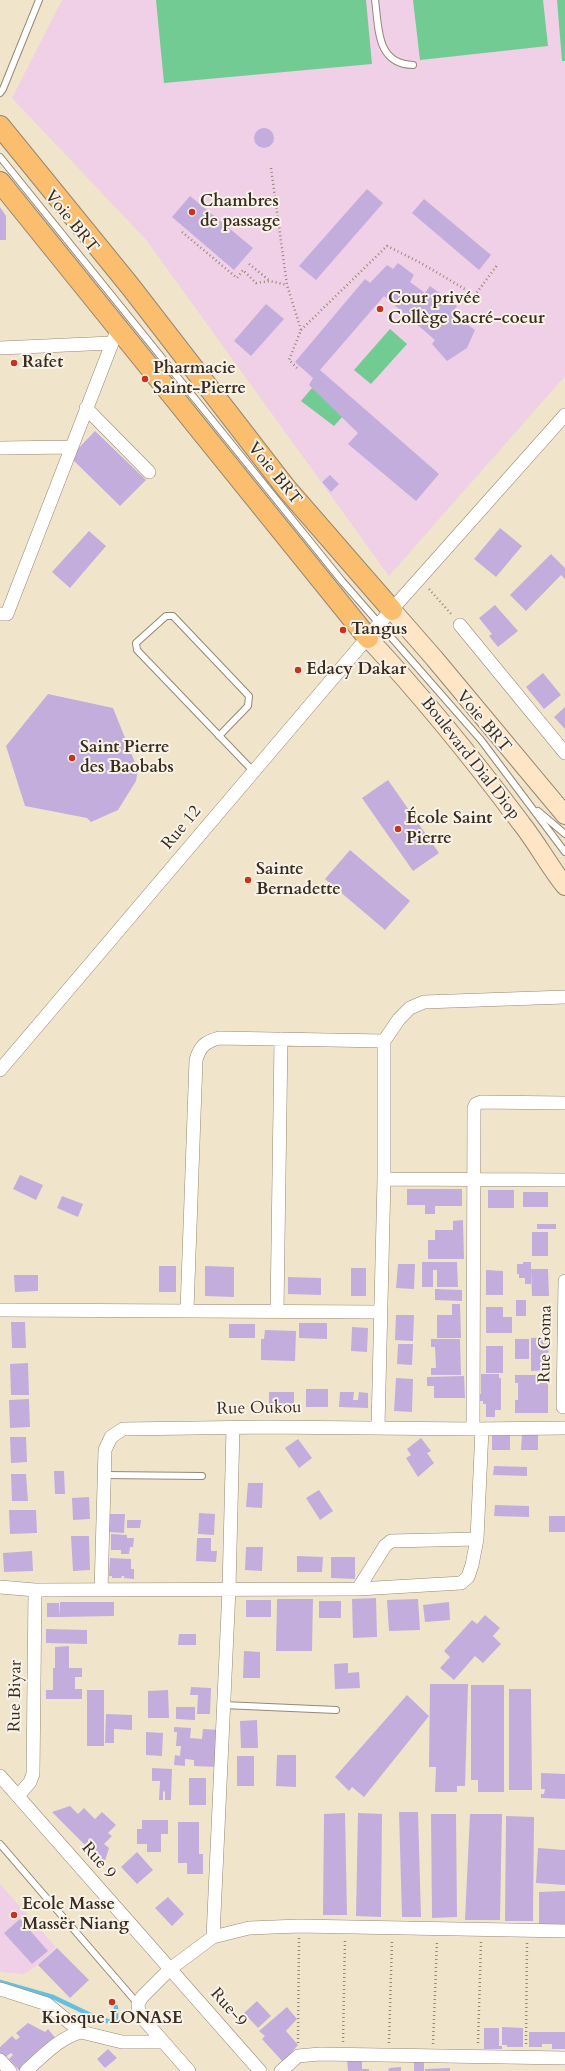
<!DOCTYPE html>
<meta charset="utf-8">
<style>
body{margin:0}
canvas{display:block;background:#f0e5cb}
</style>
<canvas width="565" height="2071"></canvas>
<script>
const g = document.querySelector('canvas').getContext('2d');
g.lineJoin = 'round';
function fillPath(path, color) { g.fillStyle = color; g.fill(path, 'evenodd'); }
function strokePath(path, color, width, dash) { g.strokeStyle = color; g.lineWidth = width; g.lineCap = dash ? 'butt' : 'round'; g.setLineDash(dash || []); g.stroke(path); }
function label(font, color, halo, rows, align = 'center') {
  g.font = font + ' Cardo,serif'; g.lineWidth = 4; g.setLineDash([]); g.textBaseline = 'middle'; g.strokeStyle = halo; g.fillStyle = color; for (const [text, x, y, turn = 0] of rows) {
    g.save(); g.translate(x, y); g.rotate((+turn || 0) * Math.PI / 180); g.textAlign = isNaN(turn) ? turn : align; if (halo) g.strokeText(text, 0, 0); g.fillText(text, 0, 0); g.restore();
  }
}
fillPath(new Path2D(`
 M62,0H565V376L389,576L147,241L12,98Z
 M0,1884L56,1947L37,1966L24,1974L0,1972Z`), '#efd0e6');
fillPath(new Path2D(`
 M156,0H366L372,64L164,83Z
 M413,0H543L548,46L420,60Z
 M557,0H565V61H562Z
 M390,329L407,344L371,384L354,370Z
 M312,388L344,415L334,426L301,401Z`), '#72cb92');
strokePath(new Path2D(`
 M0,1982L53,1997L99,2019L116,2023V2007`), '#64c0e2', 4.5);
fillPath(new Path2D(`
 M254 138a10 10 0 1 1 20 0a10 10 0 1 1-20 0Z
 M367,189L383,203L316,280L299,266Z
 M190,196L253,248L234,270L172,217Z
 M424,199L491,255L479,270L412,213Z
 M0,207L6,216V240H0Z
 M398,263L414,275L410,282L425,293L430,286L457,306L452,313L475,330L467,348L447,361L432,344L435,340L384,296L320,370L439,474L416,501L348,444L358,433L309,385L313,378L295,362L365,279L370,283L387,265L393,269Z
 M266,304L284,319L251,356L234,341Z
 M95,431L146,480L120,506L70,457Z
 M330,475L339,484L331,492L322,482Z
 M500,528L522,546L496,577L474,559Z
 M89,531L106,546L70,588L52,572Z
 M551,554L565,568V579L561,575L526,611L510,595Z
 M495,605L518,631L498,647L489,636L492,634L479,618Z
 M543,673L561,695L544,709L526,687Z
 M48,694L113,708L138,770L136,781L118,810L91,822L87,818L25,806L6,746Z
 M565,707V729L554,717Z
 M388,780L439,853L413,871L362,798Z
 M350,850L410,901L385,930L325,879Z
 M20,1175L43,1185L36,1200L13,1189Z
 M407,1189H462V1206H435V1214H425V1205H407Z
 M488,1190H514V1208H488Z
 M523,1192H548V1207H523Z
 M62,1196L83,1204L78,1217L57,1208Z
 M463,1220L464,1259H428V1240H435V1230H453V1221Z
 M537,1224H556V1229H537Z
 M532,1232H548V1256H532Z
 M422,1262H457L458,1287H437V1270H433V1287H422Z
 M523,1262H531V1284H525V1278H519V1274H517V1264H523Z
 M398,1264H415L414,1289L396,1288Z
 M159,1266H176V1292H159Z
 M205,1266L234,1267V1297L205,1296Z
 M351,1268H366V1296H351Z
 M531,1269H548L549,1296H532Z
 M486,1270L503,1271V1295H486Z
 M14,1275H38V1291L15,1292Z
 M288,1277L321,1278V1295L288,1294Z
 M435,1289L462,1290V1301L435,1300Z
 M516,1300H526V1316H516Z
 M452,1304H460L461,1338H437V1315H452Z
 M486,1307H503V1317H512V1333H486Z
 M396,1315H414L413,1341L395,1340Z
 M11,1322H25L26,1348H12Z
 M299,1323H327V1339L299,1338Z
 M229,1324H255V1338H229Z
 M352,1327L368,1328L367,1352L351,1351Z
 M265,1330L296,1331L295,1361L261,1360V1339H264Z
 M548,1337L549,1370L531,1371V1338Z
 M431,1339H460L461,1375H431V1368H436L435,1347H431Z
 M515,1339H529V1359H515Z
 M398,1344H413L412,1365L397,1364Z
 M486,1346H503V1373H486Z
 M28,1363L29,1395H11L10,1364Z
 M481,1374H499V1378H501V1410H495V1417H486V1404H483V1401H478V1394H481Z
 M515,1375H548V1413H515V1400H518V1383H515Z
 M464,1376L465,1398H434V1386H427V1377Z
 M396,1378L413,1379L412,1412L394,1411Z
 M306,1389H328V1407H306Z
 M269,1392H294V1407H269Z
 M340,1392H354L353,1400H358L359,1392L368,1393V1408L339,1407Z
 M29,1399L30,1427L10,1428L9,1400Z
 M492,1434H510V1450H492Z
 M522,1434L538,1435V1450H521Z
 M10,1437H26L27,1462L11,1463Z
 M421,1438L431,1451L427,1453L434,1463L418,1477L406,1458L411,1455L407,1449Z
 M298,1439L312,1458L299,1468L285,1448Z
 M494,1466L527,1467V1476L493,1475Z
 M54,1471H64L65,1494H55Z
 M11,1474H26L28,1501H12Z
 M248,1483H263L262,1508L246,1507Z
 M319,1490L333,1511L320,1520L306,1498Z
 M89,1497L90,1519L73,1520L72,1498Z
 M495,1505L529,1506V1517L494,1516Z
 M9,1510H36L37,1533L10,1534Z
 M199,1513L215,1514L214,1535L198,1534Z
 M109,1514H125L124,1533L108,1532Z
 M549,1516H565V1532H549Z
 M127,1520H141L140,1528H127Z
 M111,1534L127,1535V1538H134L133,1547H130L129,1554H121V1550H111Z
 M71,1536H89L90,1570L73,1571Z
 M197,1538H211V1551H217L216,1562L196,1561Z
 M246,1547H263L262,1571L245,1570Z
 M32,1551L33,1571L4,1572L3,1553Z
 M297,1556L323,1557L322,1572H297Z
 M331,1557H355V1579L331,1578Z
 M110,1558L131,1559V1569H134V1579L124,1578V1576H122L121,1578H112V1576H109Z
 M376,1598L377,1637L353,1638L352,1599Z
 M277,1599H313L312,1651H276Z
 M418,1599L420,1630L389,1631L387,1600Z
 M246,1600H271V1617H246Z
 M319,1601H341V1618H319Z
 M60,1602H114V1616L60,1617Z
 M449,1602L450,1620L425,1622L423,1605Z
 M47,1603H59L60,1617H47Z
 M485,1615L500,1628L493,1636L501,1644L483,1663L475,1656L454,1680L440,1668L450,1657L444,1651L472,1620L477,1624Z
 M46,1629L87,1630V1644L46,1643Z
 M179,1634H196V1645H178Z
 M69,1646V1668H82V1677H75V1689H82V1699H46V1690H53V1668H55V1647Z
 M244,1651L260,1652V1678H243Z
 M348,1663V1673L359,1672L360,1688L335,1689L334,1664Z
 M430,1684H468L465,1786H457V1792H435L436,1767H429Z
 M471,1685H504V1792H478V1780H471Z
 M191,1687L211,1688L210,1714H197L198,1695H190Z
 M509,1689H531L532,1790H509Z
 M87,1690H104V1746H87Z
 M168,1690L169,1718H148V1691Z
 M407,1695L429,1716L364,1797L352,1787L349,1791L335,1777Z
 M176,1707H195V1720L176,1719Z
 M106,1714L132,1715V1730L114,1729V1743H105Z
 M257,1720L258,1748H241L240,1721Z
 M174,1727L191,1728L190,1738L202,1739L203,1729L219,1730L217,1767L194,1766V1760L185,1759V1766L174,1765L175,1755L180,1756L181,1746H176L177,1732H174Z
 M146,1732L163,1733L162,1756L146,1755Z
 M277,1755H296V1787L276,1786Z
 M237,1756H254V1786H237Z
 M152,1768L172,1769L171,1800H165V1792L163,1791V1800H159L160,1781H152Z
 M541,1773L565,1774V1799L541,1798V1794H544L545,1789H541Z
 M189,1778H206V1805H189Z
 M70,1806L78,1814L84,1808L95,1819L102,1812L116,1825L108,1833L112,1836L104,1844L109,1848L104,1864L52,1812Z
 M399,1812H418L421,1917H402Z
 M345,1813L347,1915H323L324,1814Z
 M358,1813L382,1814L381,1917L356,1916Z
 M431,1814H456L457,1917L432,1918Z
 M470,1814H502L500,1920H465Z
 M506,1816L534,1817L533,1921H505Z
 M142,1820H168V1834H161V1852H147V1844H137V1829H142Z
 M178,1822H199V1854H203V1874H187V1863H178Z
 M538,1848L565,1850V1885L536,1883Z
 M137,1852L153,1870L137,1884L121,1867Z
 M565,1891V1925L539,1924V1892Z
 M168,1897L184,1914L172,1926L155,1908Z
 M20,1919L48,1951L32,1964L4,1933Z
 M57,1948L89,1980L70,1998L38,1965Z
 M257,2001L271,2016L258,2028L244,2013Z
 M287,2007L297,2019L286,2031L298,2045L283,2062L262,2039L265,2036L259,2031Z
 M28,2023L45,2032L48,2029L57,2040L19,2070L9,2059L13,2055L11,2053L4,2058L0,2053V2047L12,2036L16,2040L20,2037L16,2033Z
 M502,2027L523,2028V2047H507V2045H502Z
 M484,2028H499V2046H502V2049H484Z
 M529,2032H565V2049H552V2044H542V2047H529Z
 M108,2049L117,2058L105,2068L97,2059Z
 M347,2060H362V2069H369V2071H348Z
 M414,2062H424V2071H414Z
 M401,2067V2071H388L389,2068Z
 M450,2068V2071H425V2069Z`), '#c3addd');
const lane = new Path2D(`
 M375,0C379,28 376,64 413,65
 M0,93L3,89L39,0
 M0,157L342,581L481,740L565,852
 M219,736L248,706L249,696L173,616H166L136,643L137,650L254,772
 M538,811L565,834
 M104,1475L202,1476
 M223,1705L336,1710
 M0,1844L138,2004`);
const street = new Path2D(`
 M0,348L111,343
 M86,408L149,472
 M0,448L71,447
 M0,614H7L118,328
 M460,625L565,753
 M0,1070L379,624L565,415
 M384,1179L565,1180
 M0,1310L380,1312
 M187,1310L196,1060C200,1046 205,1042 219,1038L384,1041
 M277,1311L281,1039
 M563,1407L565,1281
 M378,1427L384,1179V1041L399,1019L410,1008L424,1002L565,997
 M473,1429L474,1108L476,1104L481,1102L565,1103
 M0,1587L35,1590L358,1589L461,1583L468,1577L472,1565L477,1539L482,1429
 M358,1589L385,1546L391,1541L477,1539
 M101,1590L105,1450L111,1437L123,1429L267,1427L473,1429L564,1428
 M0,1776L260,2071
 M18,1796L30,1782L33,1774L35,1590
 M213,1937L229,1589L233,1428
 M0,1989L47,2004L81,2032L122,2042H163
 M0,2060L10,2071
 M26,2071C43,2056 59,2038 81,2032
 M189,2071L139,2014L138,2004L142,1997L170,1969L213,1937L249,1928L299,1926L565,1931
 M281,2071L298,2056L320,2054L565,2058`);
const secondary = new Path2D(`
 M392,610L434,658L565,815
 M368,638C423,697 473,759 521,823C537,843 549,866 565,886`);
const primary = new Path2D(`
 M0,126L130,286L286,488L392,610
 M0,182L368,638`);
strokePath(lane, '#968874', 8);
strokePath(street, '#968874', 14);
strokePath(secondary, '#968874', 20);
strokePath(primary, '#968874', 22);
strokePath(new Path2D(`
 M271,168L287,285L301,330L289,360L297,368
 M182,232L237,278L243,270L256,283L270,281L287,285
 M249,264L270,281
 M301,330L387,246L419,262L475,295L498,264
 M429,589L452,615
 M343,2042L345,1939
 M298,2043L299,1938
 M389,2043L392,1940
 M478,2043L481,1942
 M433,2044L437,1941
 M526,2044L527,1943`), '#968874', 2.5, [1, 3]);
strokePath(lane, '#fff', 6);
strokePath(street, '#fff', 13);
strokePath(secondary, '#fde5c5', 18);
strokePath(primary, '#fabe6e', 20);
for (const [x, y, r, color] of [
 [192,212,4,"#c8321e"],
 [380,309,4,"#c8321e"],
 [14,363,4,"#c8321e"],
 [145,379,4,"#c8321e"],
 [343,630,4,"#c8321e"],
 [298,670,4,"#c8321e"],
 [72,758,4,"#c8321e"],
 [398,829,4,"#c8321e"],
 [248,880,4,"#c8321e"],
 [14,1915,4,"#c8321e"],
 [112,2002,4,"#c8321e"]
]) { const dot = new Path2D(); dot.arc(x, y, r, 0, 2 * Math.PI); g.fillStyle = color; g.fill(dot); strokePath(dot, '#f7f3e8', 1.5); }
label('bold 17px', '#3b2a1e', '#f7f3e8', [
 ["Chambres",200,202],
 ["de passage",200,222],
 ["Cour privée",388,299],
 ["Collège Sacré-coeur",388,319],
 ["Rafet",22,363],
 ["Pharmacie",153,369],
 ["Saint-Pierre",153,389],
 ["Tangus",351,630],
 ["Edacy Dakar",306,670],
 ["Saint Pierre",80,748],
 ["des Baobabs",80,768],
 ["École Saint",406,819],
 ["Pierre",406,839],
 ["Sainte",256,870],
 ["Bernadette",256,890],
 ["Ecole Masse",22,1905],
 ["Massër Niang",22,1925],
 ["Kiosque LONASE",112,2019,"center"]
], 'left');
label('17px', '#3b2a1e', '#f7f3e8', [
 ["Voie BRT",71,222,51],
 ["Voie BRT",274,474,51],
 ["Voie BRT",483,722,50],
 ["Boulevard Dial Diop",470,759,52],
 ["Rue 12",182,828,-50],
 ["Rue Goma",546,1344,-89],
 ["Rue Oukou",259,1409,-1],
 ["Rue Biyar",16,1696,-89],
 ["Rue 9",98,1861,49],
 ["Rue-9",228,2008,48]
]);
</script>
